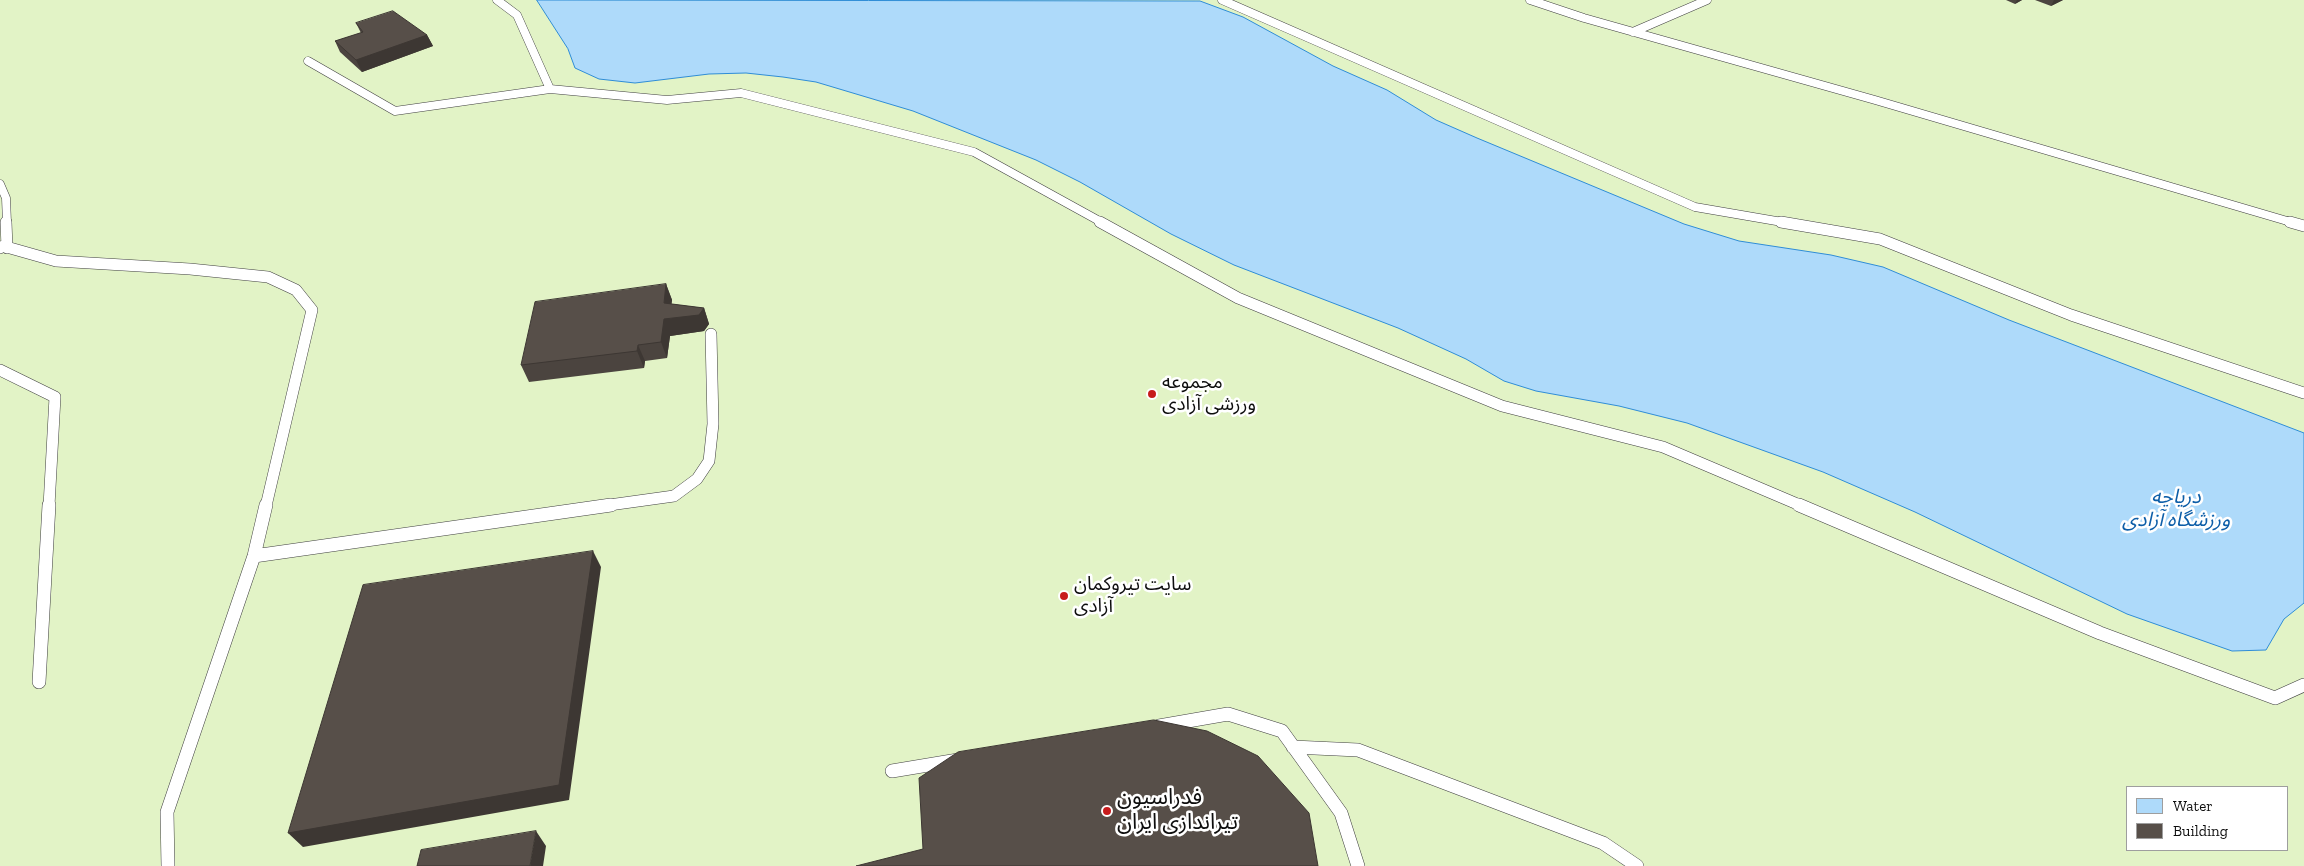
<!DOCTYPE html>
<meta charset="utf-8">
<style>
body{margin:0}
#map{position:relative;width:2304px;height:866px;overflow:hidden;background:#fffced;font-family:"Zilla Slab",serif}
canvas{display:block}
.legend{position:absolute;left:2126px;top:786px;width:162px;height:65px;box-sizing:border-box;background:#fff;border:1px solid #9e9e9e;margin:0;padding:6px 9px;list-style:none;font-size:15px;color:#0d0d0d}
.legend li{display:flex;align-items:center;gap:10px;height:25px}
.legend b{width:25px;border:1px solid #9e9e9e}
</style>
<div id="map">
<canvas width="2304" height="866"></canvas>
<ul class="legend">
<li><b style="height:14px;background:#aedafa"></b>Water</li>
<li><b style="height:14px;background:#574f49"></b>Building</li>
</ul>
</div>
<script>
const g = document.querySelector('canvas').getContext('2d');
g.lineJoin = 'round';
function fillPath(path, color) { g.fillStyle = color; g.fill(path, 'evenodd'); }
function strokePath(path, color, width, dash) { g.strokeStyle = color; g.lineWidth = width; g.lineCap = dash ? 'butt' : 'round'; g.setLineDash(dash || []); g.stroke(path); }
function label(font, color, halo, rows, align = 'center') {
  g.font = font + ' "Zilla Slab","Noto Sans Arabic",serif'; g.lineWidth = 5; g.setLineDash([]); g.textBaseline = 'middle'; g.strokeStyle = halo; g.fillStyle = color; for (const [text, x, y, turn = 0] of rows) {
    g.save(); g.translate(x, y); g.rotate((+turn || 0) * Math.PI / 180); g.textAlign = isNaN(turn) ? turn : align; if (halo) g.strokeText(text, 0, 0); g.fillText(text, 0, 0); g.restore();
  }
}
fillPath(new Path2D(`
 M0,0H2304V866H0ZM2128,787H2288V850H2128Z`), '#e2f3c6');
const water = new Path2D(`
 M537,0L1200,1L1243,17L1333,66L1387,90L1436,120L1477,138L1684,224L1739,241L1831,255L1883,267L2009,320L2304,433V603L2284,619L2266,650L2232,651L2127,614L1915,512L1823,472L1687,423L1619,406L1536,391L1504,381L1466,359L1398,328L1234,265L1171,234L1080,182L1036,160L913,111L816,82L783,77L746,73L709,74L635,83L599,79L575,68L568,49Z`);
fillPath(water, '#aedafa');
strokePath(water, '#2f8dd7', 1);
const serviceFar2 = new Path2D(`
 M497,0L517,15L550,89
 M1222,0L1695,207L1788,223
 M1530,0L1584,18L1875,100L2294,223
 M1633,32L1707,0
 M308,61L395,111L550,89L667,100L741,93L974,152L1103,223
 M0,184L6,198L7,223`);
const serviceFar1 = new Path2D(`
 M6,222L7,248
 M1100,222L1238,298L1502,406L1663,447L1802,506
 M1781,222L1880,239L2071,315L2304,393
 M2290,222L2304,226
 M0,248L3,246L56,261L190,269L268,277L296,290L312,310L266,506
 M0,370L55,397L49,506
 M602,506L674,496L697,479L709,461L713,424L711,334`);
const service = new Path2D(`
 M1799,505L2100,633L2275,698L2304,685
 M254,556L611,505
 M39,682L49,505
 M1159,726L1228,714L1282,731L1341,813L1358,866
 M1293,747L1358,750L1603,843L1637,866
 M892,771L958,760
 M168,866L167,812L254,556L266,505`);
strokePath(serviceFar2, '#404040', 9);
strokePath(serviceFar1, '#404040', 12);
strokePath(service, '#404040', 14);
strokePath(serviceFar2, '#fff', 8);
strokePath(serviceFar1, '#fff', 11);
strokePath(service, '#fff', 13);
fillPath(new Path2D(`
 M2006,0H2022L2015,4Z
 M2035,0H2063L2051,6Z
 M356,23L427,35L433,46L362,72L340,52L335,41L361,33Z
 M666,284L672,300L671,304L704,308L709,324L704,331L670,336L667,358L645,361L644,368L529,382L521,365Z`), '#4b443f');
fillPath(new Path2D(`
 M2017,0H2022L2015,4Z
 M2054,0H2063L2051,6Z
 M427,35L433,46L362,72L356,60Z
 M666,284L672,300L670,319L704,308L709,324L704,331L670,336L667,358L661,342Z
 M638,345L645,361L644,368L637,351Z
 M593,551L601,567L569,800L303,847L288,833Z
 M536,831L546,846L543,866H530Z`), '#3d3733');
const building = new Path2D(`
 M393,11L427,35L356,60L335,41L363,32L356,23Z
 M666,284L664,303L704,308L699,315L664,319L661,342L638,345L637,351L521,365L535,302Z
 M593,551L559,785L288,833L363,585Z
 M1154,720L1207,731L1258,756L1309,813L1318,866H856L923,849L919,778L958,752Z
 M536,831L530,866H417L421,850Z`);
fillPath(building, '#574f49');
strokePath(building, '#3d3733', 1);
for (const [x, y, r, color] of [
 [1152,394,5,"#c71b1c"],
 [1064,596,5,"#c71b1c"],
 [1107,811,5,"#c71b1c"]
]) { const dot = new Path2D(); dot.arc(x, y, r, 0, 2 * Math.PI); g.fillStyle = color; g.fill(dot); strokePath(dot, '#fff', 2); }
label('19px', '#0d0d0d', '#fff', [
 ["مجموعه",1162,383],
 ["ورزشی آزادی",1162,405],
 ["سایت تیروکمان",1074,585],
 ["آزادی",1074,607]
], 'left');
label('italic 20px', '#0d5ea8', '#fff', [
 ["دریاچه",2176,497],
 ["ورزشگاه آزادی",2176,520]
]);
label('22px', '#0d0d0d', '#fff', [
 ["فدراسیون",1117,798],
 ["تیراندازی ایران",1117,823]
], 'left');
</script>
